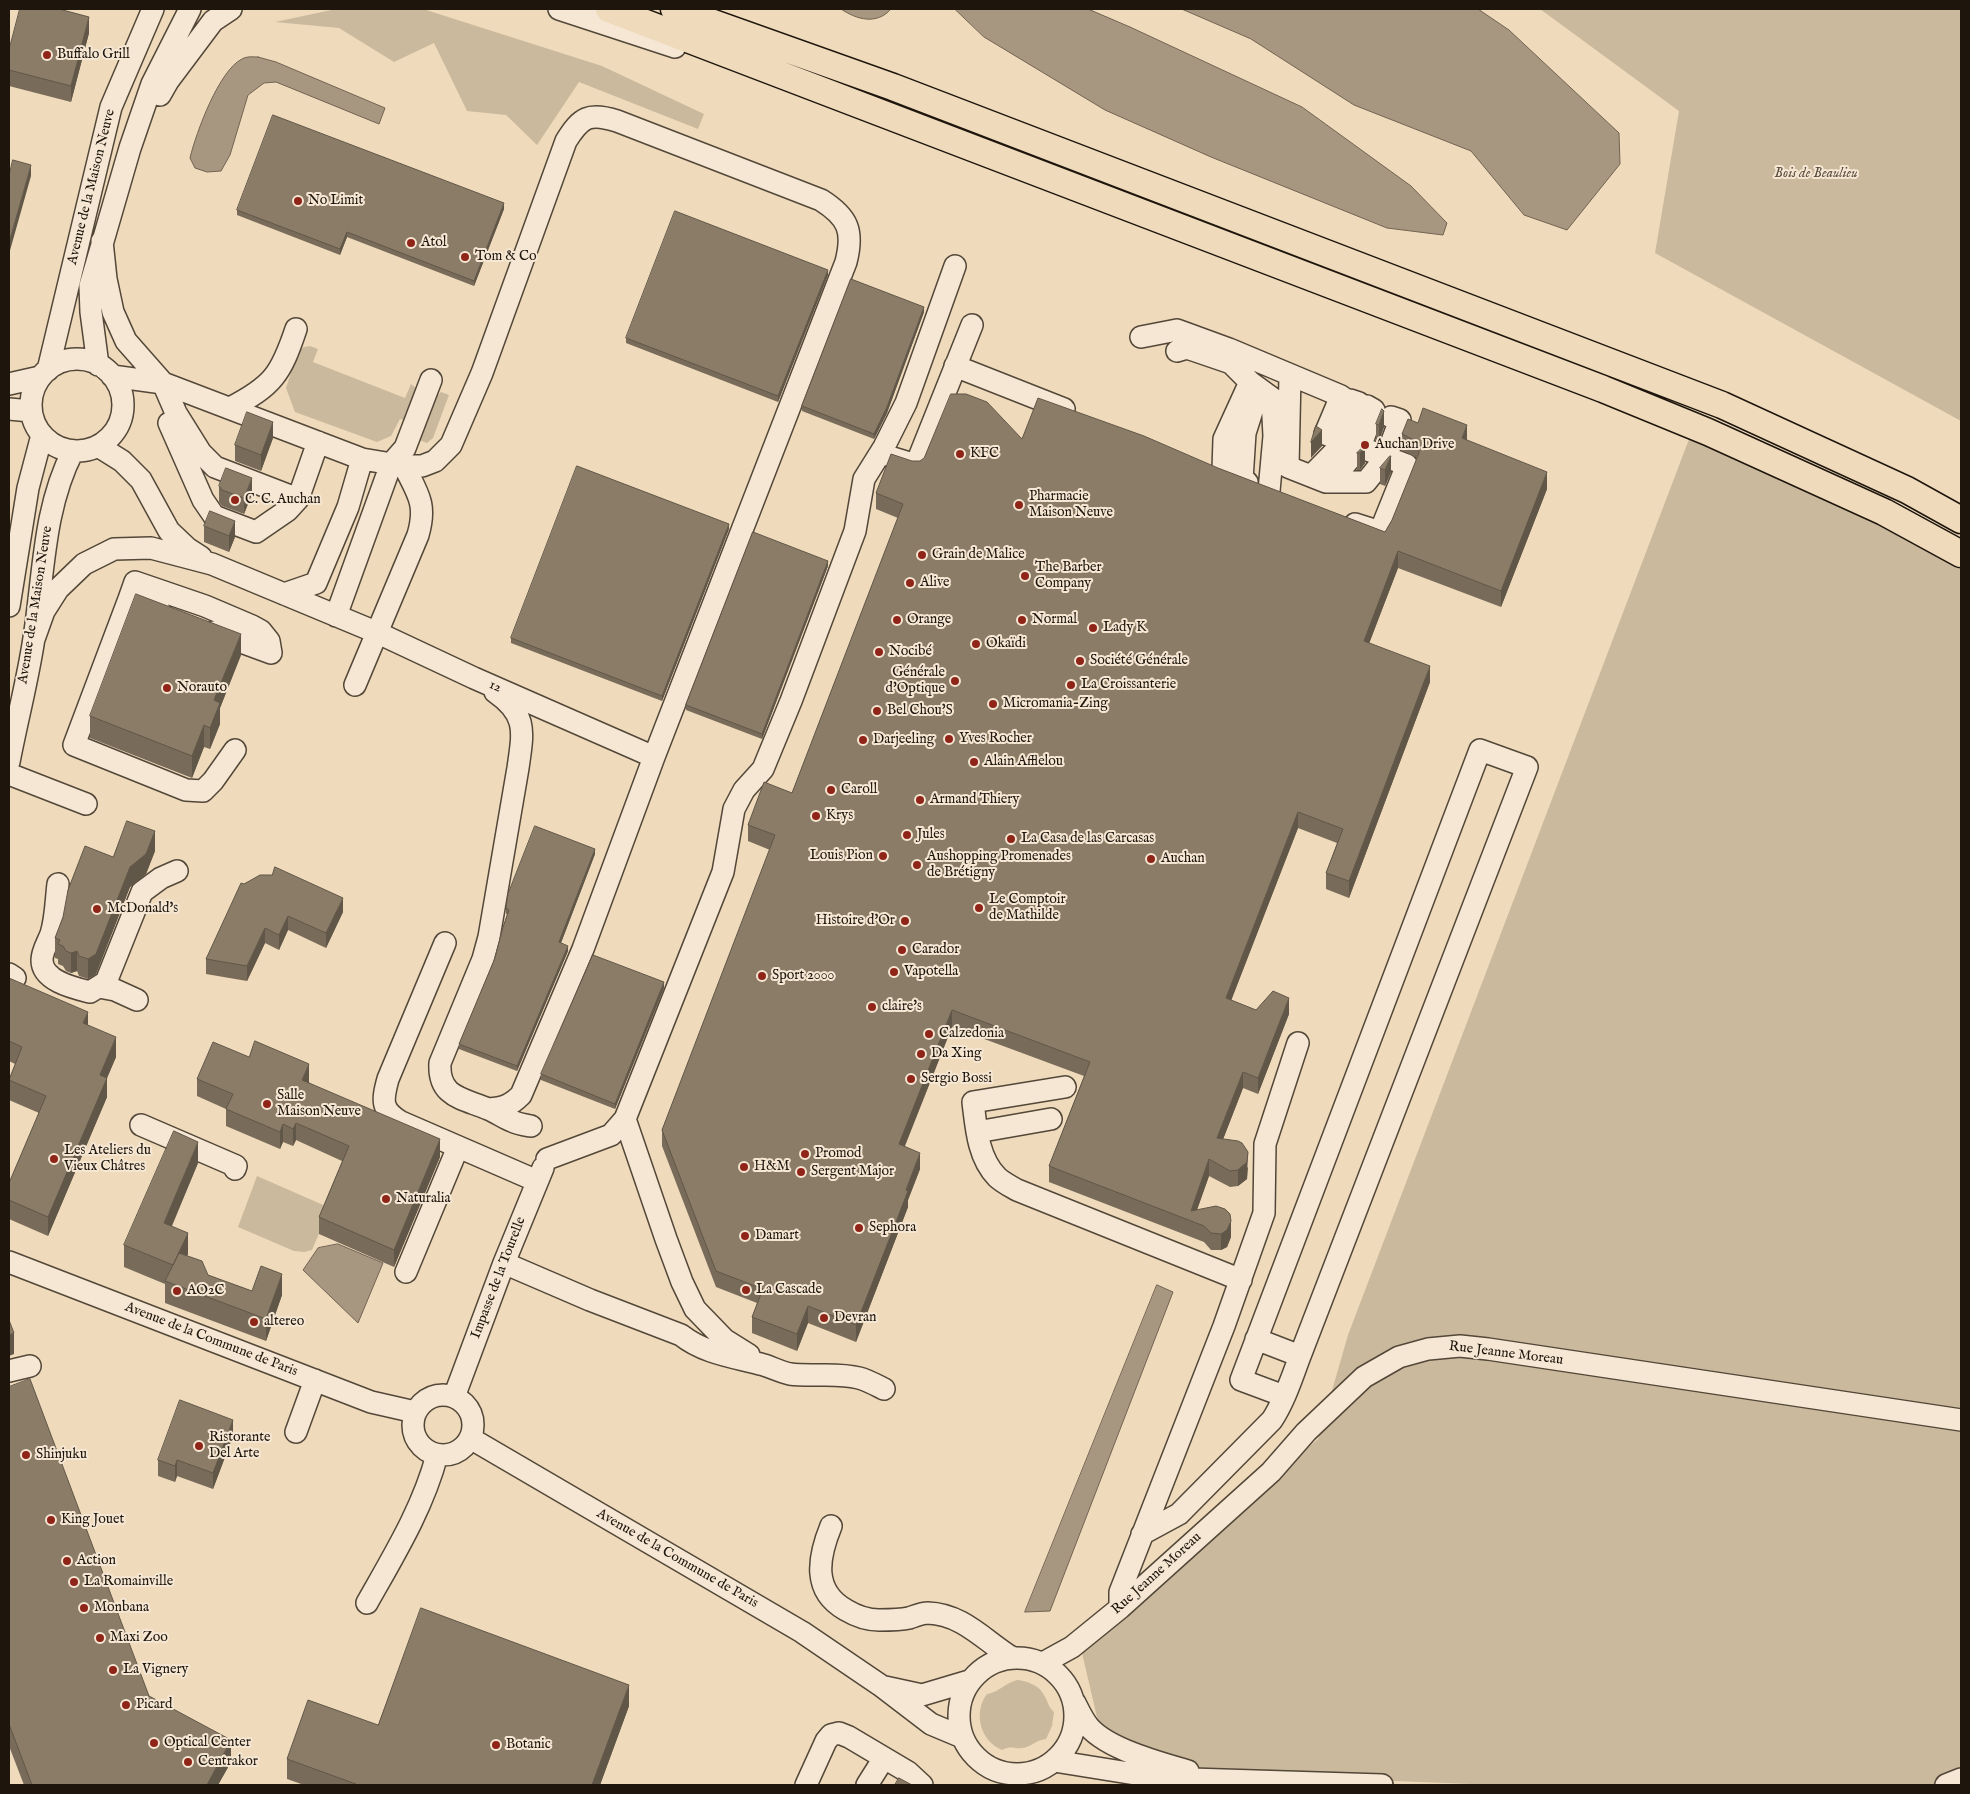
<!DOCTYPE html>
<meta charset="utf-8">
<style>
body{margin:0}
#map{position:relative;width:1970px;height:1794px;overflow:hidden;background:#efdabb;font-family:"IM FELL English",serif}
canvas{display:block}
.frame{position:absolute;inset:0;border:10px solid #1e160d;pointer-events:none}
</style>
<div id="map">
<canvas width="1970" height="1794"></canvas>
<div class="frame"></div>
</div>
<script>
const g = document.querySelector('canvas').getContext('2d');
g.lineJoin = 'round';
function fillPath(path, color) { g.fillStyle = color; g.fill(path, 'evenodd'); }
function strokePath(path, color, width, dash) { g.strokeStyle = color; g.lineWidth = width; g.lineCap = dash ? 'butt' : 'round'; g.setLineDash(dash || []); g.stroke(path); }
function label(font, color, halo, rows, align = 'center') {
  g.font = font + ' "IM FELL English",serif'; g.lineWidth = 4; g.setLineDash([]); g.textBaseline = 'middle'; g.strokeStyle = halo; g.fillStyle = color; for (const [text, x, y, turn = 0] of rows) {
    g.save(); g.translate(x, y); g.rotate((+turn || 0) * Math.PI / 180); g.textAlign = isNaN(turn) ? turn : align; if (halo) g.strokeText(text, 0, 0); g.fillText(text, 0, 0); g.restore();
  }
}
fillPath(new Path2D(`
 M336,9H423L602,66L704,114L698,129L579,82L537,145L506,115L467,111L434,43L394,62L339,28L275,22Z
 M1540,9H1961V421L1655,253L1679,111Z
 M310,346L318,349L313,362L405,398L411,384L418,390L407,421L400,419L391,436L377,442L295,412L286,388L298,351L304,347Z
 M441,392L449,395L433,438L427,443L414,438L427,404L434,403L437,396Z
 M1691,434L1961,562V1775L1938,1785H1496L1218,1774L1163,1760L1100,1730L1082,1653L1140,1595L1318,1439L1348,1335Z
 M257,1176L330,1208L312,1250L304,1252L294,1251L238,1227Z
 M1017,1680C1027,1681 1039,1685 1044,1695C1048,1701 1048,1707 1054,1712L1052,1726L1046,1739C1036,1740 1029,1748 1022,1748C1012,1749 1012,1745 1002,1750C980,1741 973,1712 987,1694C999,1692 1005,1683 1017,1680Z`), '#cbb99d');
const water = new Path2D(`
 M841,9H891C877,25 857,20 841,9Z
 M955,9H1088L1130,27L1302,107L1411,186L1447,223L1443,235L1387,228L1211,157L1105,110L984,37Z
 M1182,9H1478L1509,30L1619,133L1620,164L1567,230L1524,215L1471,151L1354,105L1251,39Z
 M258,57L276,62L385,108L379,124L276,82L264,83L248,95L230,155L221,171L207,172L195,168L190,158C196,133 219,70 242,59C247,56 253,57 258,57Z
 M338,1244L383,1263L358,1323L303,1270L318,1248Z
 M1157,1285L1173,1292L1050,1611L1025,1612Z`);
fillPath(water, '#a89780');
strokePath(water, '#716352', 1);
const minor = new Path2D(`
 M559,9L675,47
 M160,95L168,81L213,21L231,9
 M102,241L106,279L113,312L126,341L163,383L176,413L201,453L215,467L298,499L318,442
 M1141,337L1177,330L1229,349L1341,396L1325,434L1407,465L1380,532L1355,524
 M1177,351L1187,348L1231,363L1250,382L1272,398L1274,436L1269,491
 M31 405a46 46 0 1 1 92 0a46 46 0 1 1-92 0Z
 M98,365L91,312L90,286L130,148L152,84L190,9
 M955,366L1064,409
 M48,370L111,107L153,9
 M1290,375L1288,467L1326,482H1366L1386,457L1400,420L1391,417
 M112,376L163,383L362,459L404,466H422L435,461L451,445L482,373L566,141C581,117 589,112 617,121L821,200C848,217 854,231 846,262L654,757L583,949L521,1095C511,1105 504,1108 489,1109
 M9,384L40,377
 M230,408C273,386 281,374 296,329
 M9,409L31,411
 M169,423L203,500L214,516L256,532L288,510L298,499
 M98,446L122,461L141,480L169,531L187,548L201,557
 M893,458L916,465L972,325
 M1311,476L1344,442L1359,403L1350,400
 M1242,480L1245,433L1259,389
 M1247,482L1223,473V470L1224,439L1250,382
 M1330,482L1360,447L1374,410L1367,406
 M284,594L316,583L348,507L362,459
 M129,599L135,582L205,606L252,626L261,631L269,641L271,653L214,632
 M9,606L28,488L42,435
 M160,611L129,599L74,745L186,790L203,791L213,781L235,750
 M336,616L391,464L405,448L431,380
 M34,639L44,611L58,589L84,564L114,549L151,548L212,564L378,633L474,678L654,757
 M355,685L418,535C427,504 418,494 404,466
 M495,692C528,715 523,732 518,768L489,937L483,959L440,1063C438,1097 462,1098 488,1109C496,1112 504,1118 512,1121C518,1124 525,1125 531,1126
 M9,762C17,720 28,679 34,638C44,574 43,509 73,451
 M9,774L86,804
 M58,884C56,900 56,918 51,934C48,942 42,951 42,960C42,981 74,988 90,992L106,982L142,892L161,878L177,871
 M445,943L388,1079C382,1101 381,1110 401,1122L537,1181
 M9,974L15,978
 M99,987L115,990L137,1000
 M1065,1087L973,1102C976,1127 978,1158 997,1177C1002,1182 1010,1186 1017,1190L1241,1280
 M625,1119L666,1239L682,1282L695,1309L725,1340L749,1355
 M141,1125L236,1166L235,1169
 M977,1132L1051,1119
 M547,1159L611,1135L625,1119L723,872L734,809L744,790L763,769L791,701L855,531L864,479L884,447L906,403L955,266
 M9,1262L371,1402L415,1412
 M504,1263L590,1300L681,1335C705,1354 735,1357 764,1365C773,1368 781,1372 790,1374C812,1377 837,1372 859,1378C867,1380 876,1385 884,1389
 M406,1272L458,1147
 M1256,1339L1300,1356
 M9,1371L30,1366
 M413 1425a30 30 0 1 1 60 0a30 30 0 1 1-60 0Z
 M454,1397L504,1263L543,1168
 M296,1432L315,1380
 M470,1438L802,1632L880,1685L931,1724L962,1737
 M831,1526C818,1558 812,1591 846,1610C856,1616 867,1620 879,1620C888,1620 900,1620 909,1618C915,1616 922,1613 928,1613C962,1614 984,1640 1011,1657
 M1142,1534L1179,1514L1272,1420C1285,1400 1292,1377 1300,1356L1527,767L1480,750L1241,1380L1284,1396
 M367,1603C394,1555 423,1508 437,1455
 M1120,1608V1592L1224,1326L1264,1213L1265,1144L1298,1043
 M959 1716a58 58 0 1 1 116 0a58 58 0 1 1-116 0Z
 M1043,1663L1072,1647L1120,1608L1271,1472L1306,1432L1364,1377L1399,1357L1428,1349L1460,1346L1488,1349L1961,1420
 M885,1687L922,1695L969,1681
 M1075,1703C1079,1711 1083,1720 1089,1727C1108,1749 1160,1763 1188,1771
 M1054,1761L1160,1778L1382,1785
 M806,1785L826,1741L831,1735L839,1733L849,1737L908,1772L922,1785
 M867,1785L884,1758
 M1946,1785L1961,1779`);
const major = new Path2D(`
 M609,9L1603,389L1708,432L1884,512L1961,554
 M674,9L893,87L1722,405L1907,490L1961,520`);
strokePath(minor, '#524738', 24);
strokePath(major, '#1e160d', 29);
strokePath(minor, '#f5e7d3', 21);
strokePath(major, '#efdabb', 26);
fillPath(new Path2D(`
 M89,33L71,102L9,86V50Z
 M504,209L474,286L347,237L340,255L237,215V210Z
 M828,275L778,402L626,343V338Z
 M924,312L887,413L874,439L802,411V406Z
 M1376,424L1384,427L1379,441L1376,440Z
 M1402,434L1467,440L1547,489L1501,607L1398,568L1369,643L1430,682L1349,898L1326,889V873L1337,843L1298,828L1231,1000L1256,1010L1289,1014L1258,1094L1243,1088L1223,1139L1248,1168L1247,1179L1238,1186L1230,1187L1209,1176L1197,1210L1231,1237L1227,1247L1221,1250H1211L1204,1242L1049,1182V1166L1084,1076L952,1027L905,1146L920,1169L908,1200V1207L856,1342L808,1323L797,1351L752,1333V1317L757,1303L716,1287L662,1146V1130L770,850L748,841V825L792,793L898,518L876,509V493L912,461H920L1022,439L1218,468L1385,532L1392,520L1417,458L1402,450Z
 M273,438L261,471L235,461V445Z
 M1364,446L1365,463L1360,470H1357V453Z
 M1380,468L1391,472L1385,486L1380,484Z
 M219,486L252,494L244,514L222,506L219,502Z
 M204,526L235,537L229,552L204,542Z
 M729,529L662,701L511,643V638Z
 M828,566L762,739L686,710V705Z
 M241,655L220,708V724L210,749L204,747L192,778L90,738V716Z
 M155,851L146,874L130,887L96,974L88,979L79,976L77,971L71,973L66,971L63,966L58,964V959L55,958V938L63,917L113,857Z
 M595,854L561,943L568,951L517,1071L459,1049V1044L495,958L507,914H506V908Z
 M244,884L343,912L326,948L288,930L279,950L265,943L247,981L206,974V959Z
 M9,978L88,1025L116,1057L107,1078V1097L48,1236L9,1219V1183L39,1113L9,1100V1079L15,1064L9,1061Z
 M664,988L615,1109L541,1080V1074Z
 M197,1079L309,1082H308L440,1157L394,1267L319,1234V1217L342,1161L296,1140L293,1146L283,1142L280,1149L226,1126V1109L197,1096Z
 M198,1163L172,1226L188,1254L187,1256L208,1275L252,1291L282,1295L266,1341L165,1303V1284L124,1267V1245Z
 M9,1387L149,1696L231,1762L218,1785H24L9,1746Z
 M233,1436L213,1489L177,1476L175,1482L158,1476V1460Z
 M629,1706L600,1785H304L287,1779V1759L378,1725Z`), '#786b59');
fillPath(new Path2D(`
 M89,17V33L71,102V86Z
 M31,165V176L9,254V243Z
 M504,203V209L474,286V281Z
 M347,232V237L340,255V249Z
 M828,270V275L778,402V396Z
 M924,307V312L887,413L874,439V434Z
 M1384,411V427L1379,441V425Z
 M273,422V438L261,471V455Z
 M1467,425V441L1462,438Z
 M1322,430V446L1311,458V442Z
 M1365,446V463L1360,470V453Z
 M1391,456V472L1385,486V470Z
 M1547,472V489L1501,607V591Z
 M252,478V494L244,514V498Z
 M235,521V537L229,552V536Z
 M729,524V529L662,701V696Z
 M1398,551V568L1364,657V641Z
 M828,561V566L762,739V734Z
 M241,634V655L220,708V724L210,749V728L214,700Z
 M1430,666V682L1349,898V881Z
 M204,725V747L192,778V756Z
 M1298,812V828L1226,1014V998Z
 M155,831V851L146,874L130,887L96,974L88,979V959L130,867Z
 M595,849V854L559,948V942Z
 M343,898V912L326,948V933Z
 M288,916V930L279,950V935Z
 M265,928V943L247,981V966Z
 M568,946V951L517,1071V1066Z
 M77,951V971L71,973V953Z
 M664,982V988L615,1109V1104Z
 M1289,998V1014L1258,1094V1078Z
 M952,1010V1027L899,1160V1144Z
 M88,1012V1031L83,1023Z
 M116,1037V1057L107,1078V1097L48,1236V1217L100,1075Z
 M309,1064V1082L302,1097V1080Z
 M1243,1072V1088L1217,1155V1138Z
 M296,1123V1140L293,1146V1129Z
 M283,1124V1142L280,1149V1132Z
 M440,1139V1157L394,1267V1250Z
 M198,1142V1163L164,1244V1223Z
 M1248,1152L1247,1179L1238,1186V1170Z
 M920,1153V1169L908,1200V1207L856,1342V1325Z
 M1209,1159V1176L1193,1221L1191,1211Z
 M1231,1221V1237L1227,1247L1221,1250V1234Z
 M188,1233V1254L174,1285L173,1265Z
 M282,1274V1295L266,1341V1319Z
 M808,1306V1323L797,1351V1334Z
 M14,1333V1354L9,1356V1335Z
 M233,1420V1436L213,1489V1473Z
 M177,1460V1476L175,1482V1466Z
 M629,1685V1706L600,1785H592Z
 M231,1740V1762L218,1785H207Z`), '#615748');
const building = new Path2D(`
 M20,9H59L89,17L71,86L9,70V50Z
 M273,115L504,203L474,281L347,232L340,249L237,210Z
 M13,160L31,165L9,243V176Z
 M675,211L828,270L778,396L626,338Z
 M851,279L924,307L887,407L874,434L802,406Z
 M951,394H966L987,402L1022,439L1038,398L1144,436L1218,468L1385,532L1392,520L1419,453V446L1416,441L1402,434L1408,419L1418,423L1423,408L1467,425L1462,438L1547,472L1501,591L1398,551L1364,641L1430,666L1349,881L1326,873L1343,829L1298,812L1226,998L1256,1010L1273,991L1289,998L1258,1078L1243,1072L1217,1138L1238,1141L1242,1143L1248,1152L1247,1162L1238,1170L1230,1171L1209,1159L1191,1211L1216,1206L1225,1209L1230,1214L1231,1221L1227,1230L1221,1234L1211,1233L1204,1226L1049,1166L1090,1062L952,1010L899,1144L920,1153L906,1190L908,1191L856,1325L808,1306L797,1334L752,1317L763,1289L716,1271L662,1130L775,835L748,825L764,782L792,793L903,504L876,493L891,454L912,461H920L924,458Z
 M1382,409L1384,411L1379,425L1376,424Z
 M247,412L273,422L261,455L235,445Z
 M1316,426L1322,430L1311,442Z
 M1364,446H1365L1360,453H1357Z
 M1390,456H1391L1385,470L1380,468Z
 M577,466L729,524L662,696L511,638Z
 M226,468L252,478L244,498L222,490L219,486Z
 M210,511L235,521L229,536L204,526Z
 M753,532L828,561L762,734L686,705Z
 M136,594L241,634L214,700L220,703L210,728L204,725L192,756L90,716Z
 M127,821L155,831L146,854L130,867L96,954L88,959L79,956L77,951L71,953L66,951L63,946L58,944L60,940L55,938L63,917L68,890L85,846L113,857Z
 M535,826L595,849L559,942L568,946L517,1066L459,1044L495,958L503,927L509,910L506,908L508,894Z
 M275,867L343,898L326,933L288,916L279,935L265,928L247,966L206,959L241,883L244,884L260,875H272Z
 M593,955L664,982L615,1104L541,1074Z
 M9,978L88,1012L83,1023L116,1037L100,1075L107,1078L48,1217L9,1200V1183L46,1096L9,1080L22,1047L9,1041Z
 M255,1041L309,1064L302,1080L440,1139L394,1250L319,1217L349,1146L296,1123L293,1129L283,1124L280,1132L226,1109L233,1094L197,1079L213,1042L249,1057Z
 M174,1131L198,1142L164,1223L188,1233L173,1265L179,1253L202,1261L208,1275L252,1291L261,1266L282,1274L266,1319L165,1281L173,1265L124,1245Z
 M9,1320L14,1333L9,1335Z
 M30,1379L149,1696L231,1740L207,1785H32L9,1724V1387Z
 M180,1400L233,1420L213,1473L177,1460L175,1466L158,1460Z
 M421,1608L629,1685L592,1785H356V1784L287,1759L308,1700L378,1725Z
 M899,1778L912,1785H895Z`);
fillPath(building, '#8b7c67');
strokePath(building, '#615748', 1);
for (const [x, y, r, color] of [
 [47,55,5,"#8f2418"],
 [298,201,5,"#8f2418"],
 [411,243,5,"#8f2418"],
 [465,257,5,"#8f2418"],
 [1365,445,5,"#8f2418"],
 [960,454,5,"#8f2418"],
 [235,500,5,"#8f2418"],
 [1019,505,5,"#8f2418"],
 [922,555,5,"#8f2418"],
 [1025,576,5,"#8f2418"],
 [910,583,5,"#8f2418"],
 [897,620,5,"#8f2418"],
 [1022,620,5,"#8f2418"],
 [1093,628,5,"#8f2418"],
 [976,644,5,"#8f2418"],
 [879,652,5,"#8f2418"],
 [1080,661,5,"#8f2418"],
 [955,681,5,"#8f2418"],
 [1071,685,5,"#8f2418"],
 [167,688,5,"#8f2418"],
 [993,704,5,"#8f2418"],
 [877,711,5,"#8f2418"],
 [949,739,5,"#8f2418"],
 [863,740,5,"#8f2418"],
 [974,762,5,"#8f2418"],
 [831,790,5,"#8f2418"],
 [920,800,5,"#8f2418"],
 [816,816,5,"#8f2418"],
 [907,835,5,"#8f2418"],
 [1011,839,5,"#8f2418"],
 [883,856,5,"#8f2418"],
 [1151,859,5,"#8f2418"],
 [917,865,5,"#8f2418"],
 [979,908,5,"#8f2418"],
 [97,909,5,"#8f2418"],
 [905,921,5,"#8f2418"],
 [902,950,5,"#8f2418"],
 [894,972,5,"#8f2418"],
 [762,976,5,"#8f2418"],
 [872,1007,5,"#8f2418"],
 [929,1034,5,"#8f2418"],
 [921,1054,5,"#8f2418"],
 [911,1079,5,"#8f2418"],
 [267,1104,5,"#8f2418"],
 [805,1154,5,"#8f2418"],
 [54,1159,5,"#8f2418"],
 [744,1167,5,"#8f2418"],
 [801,1172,5,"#8f2418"],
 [386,1199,5,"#8f2418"],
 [859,1228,5,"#8f2418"],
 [745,1236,5,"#8f2418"],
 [746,1290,5,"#8f2418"],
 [177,1291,5,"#8f2418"],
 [824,1318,5,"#8f2418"],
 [254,1322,5,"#8f2418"],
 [199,1446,5,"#8f2418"],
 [26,1455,5,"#8f2418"],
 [51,1520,5,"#8f2418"],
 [67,1561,5,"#8f2418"],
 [74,1582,5,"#8f2418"],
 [84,1608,5,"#8f2418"],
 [100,1638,5,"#8f2418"],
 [113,1670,5,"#8f2418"],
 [126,1705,5,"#8f2418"],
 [154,1743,5,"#8f2418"],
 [496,1745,5,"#8f2418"],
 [188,1762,5,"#8f2418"]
]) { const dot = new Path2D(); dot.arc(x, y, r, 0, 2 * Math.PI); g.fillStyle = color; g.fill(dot); strokePath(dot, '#f5e7d3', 2); }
label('14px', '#1e160d', '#f5e7d3', [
 ["Buffalo Grill",57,55],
 ["No Limit",308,201],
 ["Atol",421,243],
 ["Tom & Co",475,257],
 ["Auchan Drive",1375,445],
 ["KFC",970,454],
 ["Pharmacie",1029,497],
 ["Maison Neuve",1029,513],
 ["C. C. Auchan",245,500],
 ["Grain de Malice",932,555],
 ["The Barber",1035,568],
 ["Company",1035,584],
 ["Alive",920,583],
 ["Orange",907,620],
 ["Normal",1032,620],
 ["Lady K",1103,628],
 ["Okaïdi",986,644],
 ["Nocibé",889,652],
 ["Société Générale",1090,661],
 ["Générale",945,673,"right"],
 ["d'Optique",945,689,"right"],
 ["La Croissanterie",1081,685],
 ["Norauto",177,688],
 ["Micromania-Zing",1003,704],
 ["Bel Chou'S",887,711],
 ["Yves Rocher",959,739],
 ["Darjeeling",873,740],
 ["Alain Afflelou",984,762],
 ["Caroll",841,790],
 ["Armand Thiery",930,800],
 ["Krys",826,816],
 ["Jules",917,835],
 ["La Casa de las Carcasas",1021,839],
 ["Louis Pion",873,856,"right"],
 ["Aushopping Promenades",927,857],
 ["de Brétigny",927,873],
 ["Auchan",1161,859],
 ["Le Comptoir",989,900],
 ["de Mathilde",989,916],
 ["McDonald's",107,909],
 ["Histoire d'Or",895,921,"right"],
 ["Carador",912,950],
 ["Vapotella",904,972],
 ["Sport 2000",772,976],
 ["claire's",882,1007],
 ["Calzedonia",939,1034],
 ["Da Xing",931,1054],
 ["Sergio Bossi",921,1079],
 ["Salle",277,1096],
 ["Maison Neuve",277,1112],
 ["Les Ateliers du",64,1151],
 ["Vieux Châtres",64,1167],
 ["Promod",815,1154],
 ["H&M",754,1167],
 ["Sergent Major",811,1172],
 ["Naturalia",396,1199],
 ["Sephora",869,1228],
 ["Damart",755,1236],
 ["La Cascade",756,1290],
 ["AO2C",187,1291],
 ["Devran",834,1318],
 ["altereo",264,1322],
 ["Ristorante",209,1438],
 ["Del Arte",209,1454],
 ["Shinjuku",36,1455],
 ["King Jouet",61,1520],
 ["Action",77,1561],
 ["La Romainville",84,1582],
 ["Monbana",94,1608],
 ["Maxi Zoo",110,1638],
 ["La Vignery",123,1670],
 ["Picard",136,1705],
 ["Optical Center",164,1743],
 ["Botanic",506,1745],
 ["Centrakor",198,1762]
], 'left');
label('italic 14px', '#5b4f3f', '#f5e7d3', [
 ["Bois de Beaulieu",1816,174]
]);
label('14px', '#1e160d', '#f5e7d3', [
 ["Avenue de la Maison Neuve",92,187,-76],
 ["Avenue de la Maison Neuve",36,605,-81],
 ["12",495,687,24],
 ["Impasse de la Tourelle",499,1278,-69],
 ["Avenue de la Commune de Paris",211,1340,21],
 ["Rue Jeanne Moreau",1506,1354,7],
 ["Avenue de la Commune de Paris",677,1559,30],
 ["Rue Jeanne Moreau",1157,1574,-42]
]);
</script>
